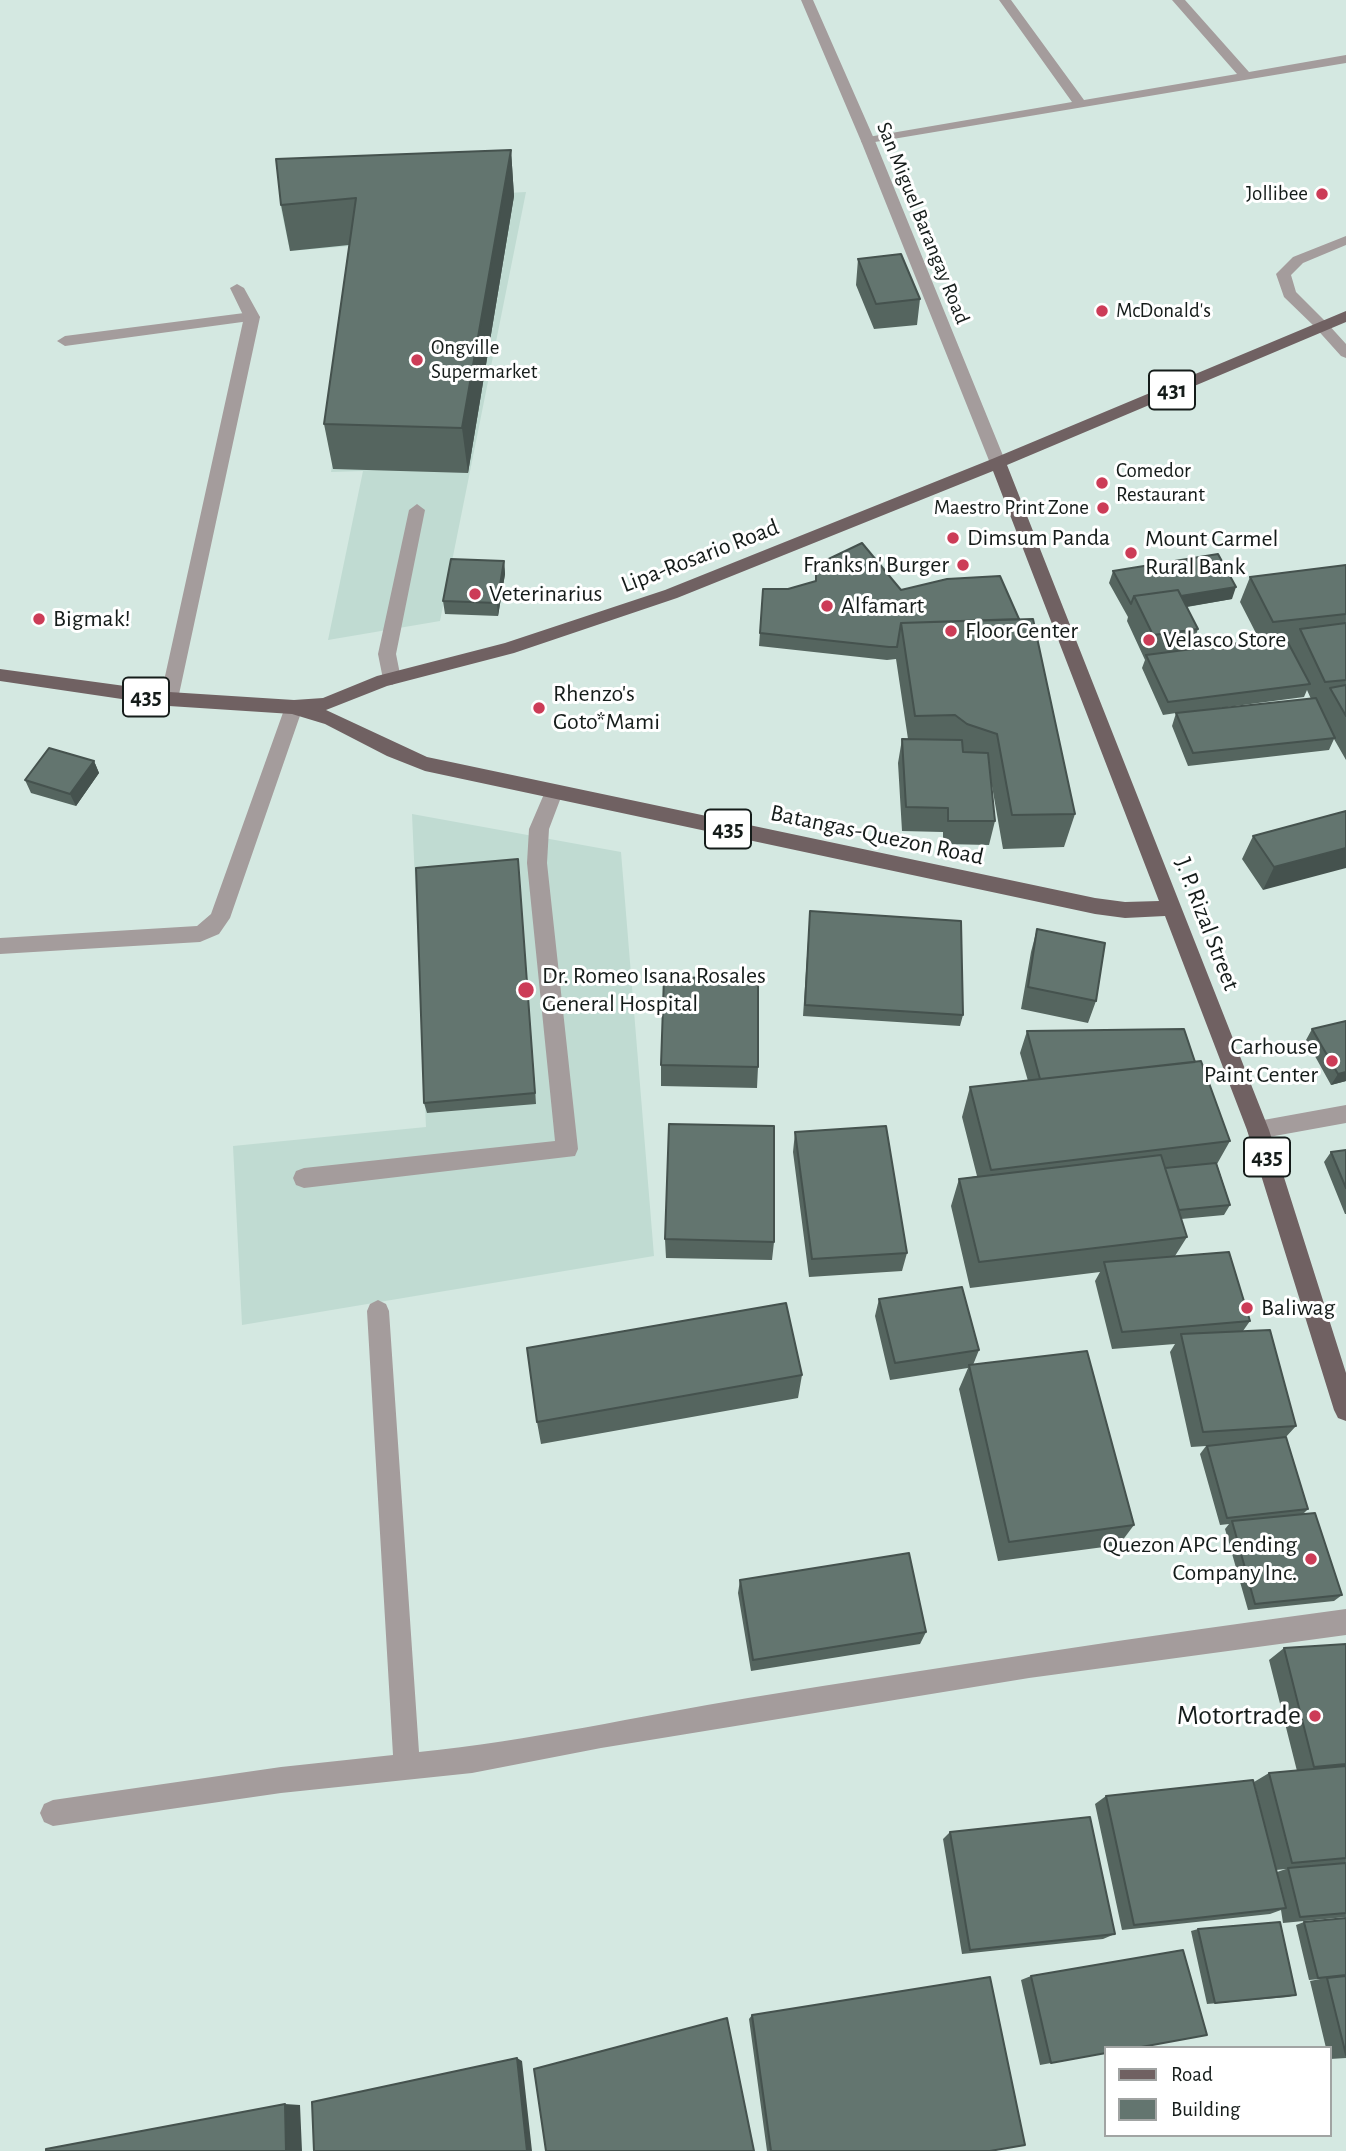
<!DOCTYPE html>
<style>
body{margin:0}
#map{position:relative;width:1346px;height:2151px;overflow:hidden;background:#d4e8e1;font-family:"Alegreya Sans",sans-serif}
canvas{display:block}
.legend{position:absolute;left:1104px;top:2046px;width:228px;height:91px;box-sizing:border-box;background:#fff;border:2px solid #a1a4a3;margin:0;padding:9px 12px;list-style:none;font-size:21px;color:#151c1a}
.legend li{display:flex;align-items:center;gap:14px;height:35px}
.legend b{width:35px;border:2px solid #a1a4a3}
</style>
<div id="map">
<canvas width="1346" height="2151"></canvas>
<ul class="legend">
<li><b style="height:9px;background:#706162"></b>Road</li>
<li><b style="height:19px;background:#63756f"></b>Building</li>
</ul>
</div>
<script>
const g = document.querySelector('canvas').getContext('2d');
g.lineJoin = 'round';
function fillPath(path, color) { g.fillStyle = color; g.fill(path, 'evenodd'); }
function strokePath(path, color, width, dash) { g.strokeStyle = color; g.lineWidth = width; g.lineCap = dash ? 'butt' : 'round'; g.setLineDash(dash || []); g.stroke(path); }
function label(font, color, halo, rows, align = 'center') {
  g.font = font + ' "Alegreya Sans",sans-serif'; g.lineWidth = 6; g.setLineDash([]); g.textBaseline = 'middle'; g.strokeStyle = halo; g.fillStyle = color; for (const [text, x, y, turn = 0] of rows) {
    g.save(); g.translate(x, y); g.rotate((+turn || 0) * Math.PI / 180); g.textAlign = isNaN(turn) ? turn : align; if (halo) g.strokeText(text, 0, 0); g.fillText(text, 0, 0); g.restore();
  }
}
fillPath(new Path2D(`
 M526,192L440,621L328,640L363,471L331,472L364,245L290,251L280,205Z
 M412,814L621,852L654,1256L242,1325L233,1146L426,1127Z`), '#c0dbd2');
fillPath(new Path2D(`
 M1346,236V245L1303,263L1291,275L1296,292L1330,326L1327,329H1317L1284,297L1276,274L1293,257Z
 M252,312L260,317L257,320L65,346L57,341L65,336Z
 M417,504L425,510L396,654L401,679L392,685L383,679L378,654L409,510Z
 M554,785L563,792L549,829L547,863L578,1149L575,1156L304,1188L296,1185L293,1178L296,1171L304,1168L555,1141L527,863L529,829L547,787Z
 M1346,1105V1123L1258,1139L1250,1137L1247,1130L1250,1123L1258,1121Z
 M378,1300L386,1304L389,1311L419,1752C529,1741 639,1716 748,1698C947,1666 1146,1636 1346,1609V1635L1029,1678L601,1748L472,1773L281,1793L53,1826L44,1822L40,1813L44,1804L53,1800L281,1767L393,1755L367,1311L370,1304Z`), '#a49c9c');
fillPath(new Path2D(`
 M999,0H1011L1084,100L1237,74L1172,0H1185L1249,72L1346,55V63L863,144L861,141L868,137L1072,102Z
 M237,284L244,288L260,317L178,699L169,706L160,699L244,317L230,288Z
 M1322,321L1327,323L1346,344V358L1341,356L1314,326Z
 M294,700L303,707L230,918L219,934L200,942L0,954V938L197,926L211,914L285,707Z`), '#a49c9c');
fillPath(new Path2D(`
 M801,0H813L875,141L1006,463L1004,467L998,468L990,463L861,141Z`), '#a49c9c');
fillPath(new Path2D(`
 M1346,311V322L1007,465L1269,1130L1346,1373V1421L1338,1418L1334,1410L1247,1130L1165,916L1125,918L1095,914L425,771L387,756L325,724L292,714L169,706L0,681V669L169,692L294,700L323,698L377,676L505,643L665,590L992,459ZM993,471L1159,901L1125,902L1095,898L427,757L326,710L387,686L514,653L677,598Z`), '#706162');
fillPath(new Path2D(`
 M511,150L514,196L468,473L333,469L324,424L349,245L290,251L281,205Z
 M858,259L920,299L917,325L874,329L856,285Z
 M862,543L1075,814L1064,847L1003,849L989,769L995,821L989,845L943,844V832L902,831L898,763L902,739H908L896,659L887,660L759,646L763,589H788L815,581L816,565Z
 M504,561L505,574L498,616L445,614L443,601Z
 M1346,565V760L1334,739L1329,750L1188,766L1172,726L1176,713L1163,715L1142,668L1145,660L1127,621L1128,617L1109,583L1113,571L1232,599L1187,607L1198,629L1191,649L1260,641L1240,602L1250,577ZM1307,690L1311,699L1189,712L1304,697Z
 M94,761L99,773L76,806L31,793L25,780Z
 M1346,811L1263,890L1242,859L1253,836Z
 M519,871L536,1104L427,1113L424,1103Z
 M810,911L963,1015L960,1026L803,1016Z
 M1037,929L1096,1001L1088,1023L1021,1009L1031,952Z
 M1346,1021V1081L1331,1085L1306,1040L1312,1029Z
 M1027,1031L1195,1062L1230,1141L1217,1164L1230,1205L1224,1215L1181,1219L1187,1237L1175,1256L1250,1321L1243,1331L1296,1426L1285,1438L1308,1509L1303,1514L1342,1595L1334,1601L1248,1610L1225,1529L1229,1524L1220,1525L1200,1454L1206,1446L1191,1447L1170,1352L1175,1344L1112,1349L1095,1281L1100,1272L970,1288L951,1206L959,1179L977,1176L962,1117L970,1087L1028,1081L1020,1053Z
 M661,1065L758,1067L757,1088L661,1086Z
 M795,1132L907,1253L902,1271L809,1277L793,1152Z
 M1346,1150V1214H1345L1324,1162L1331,1152Z
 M665,1239L774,1242L772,1260L666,1258Z
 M879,1299L979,1350L973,1365L1134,1525L1119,1545L998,1561L959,1389L968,1368L890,1380L875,1316Z
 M802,1375L798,1398L541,1444L537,1422Z
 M740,1580L926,1632L920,1644L751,1671L738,1593Z
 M1346,1644V1917L1283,1923L1281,1910L1270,1914L1122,1930L1095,1804L1106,1796L1277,1872L1286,1869L1276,1870L1254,1782L1269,1773L1297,1771L1269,1660L1284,1648Z
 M950,1832L1115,1934L1103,1939L962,1954L943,1839Z
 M1346,1918V2058L1330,2059V2048H1326L1310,1981L1320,1979L1309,1980L1296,1925L1304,1922Z
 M1198,1929L1296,1995L1288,1997L1207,2004L1191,1931Z
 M1031,1976L1106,2053L1040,2065L1021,1980Z
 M752,2015L990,2151H767L749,2019Z`), '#55655f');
fillPath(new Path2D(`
 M511,150L514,196L468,473L462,428Z
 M504,561L505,574L498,616L497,603Z
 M1236,587L1232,599L1143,614L1138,603Z
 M94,761L99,773L76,806L70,794Z
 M1346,848V868L1263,890L1274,867Z
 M518,859L519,871L536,1104L535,1093Z
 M1346,1072V1081L1331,1085L1338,1074Z
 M517,2058L522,2061L532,2151H527Z
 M285,2104L300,2105L302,2151H286Z`), '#45524e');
const building = new Path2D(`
 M511,150L462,428L324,424L356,198L281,205L276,159Z
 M901,254L920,299L876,304L858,259Z
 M862,543L901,590L947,579L1000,576L1019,619L901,623L897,647H889L760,633L763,589H788L816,581V565Z
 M1218,554L1236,587L1181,596L1178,590L1134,596L1131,604L1113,571Z
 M451,559L504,561L497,603L443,601Z
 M1346,565V614L1273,622L1250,577Z
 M1178,590L1198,629L1153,635L1134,596Z
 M1033,619L1075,814L1012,815L997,734L967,724L955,715L915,716L901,623Z
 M1346,623V680L1325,682L1300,629Z
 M1285,637L1310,684L1168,702L1146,655Z
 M1346,685V716L1330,688Z
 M1316,698L1335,738L1193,753L1176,713Z
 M902,739L962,740L963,752L988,753L995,821H948V808L906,807Z
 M49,748L94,761L70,794L25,780Z
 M1346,811V848L1274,867L1253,836Z
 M518,859L535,1093L424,1103L416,868Z
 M810,911L961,921L963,1015L805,1005Z
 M1037,929L1105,943L1096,1001L1028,987Z
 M664,977L758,979V1067L661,1065Z
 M1346,1021V1072L1338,1074L1312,1029Z
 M1184,1029L1195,1062L1040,1079L1027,1031Z
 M1201,1061L1230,1141L991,1170L970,1087Z
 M669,1124L774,1126V1242L665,1239Z
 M886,1126L907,1253L812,1259L795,1132Z
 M1346,1150V1188L1331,1152Z
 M1161,1155L1187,1237L979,1262L959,1179Z
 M1216,1163L1230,1205L1179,1210L1165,1168Z
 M1229,1252L1250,1321L1122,1332L1104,1262Z
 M962,1287L979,1350L895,1363L879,1299Z
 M786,1303L802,1375L537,1422L527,1348Z
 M1270,1330L1296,1426L1203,1432L1181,1334Z
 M1087,1351L1134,1525L1009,1542L969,1365Z
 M1286,1437L1308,1509L1227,1518L1207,1446Z
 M1315,1513L1342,1595L1255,1604L1232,1521Z
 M909,1553L926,1632L753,1660L740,1580Z
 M1346,1644V1764L1314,1767L1284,1648Z
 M1346,1766V1858L1292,1863L1269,1773Z
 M1253,1780L1286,1908L1134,1925L1106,1796Z
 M1090,1817L1115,1934L970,1950L950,1832Z
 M1346,1863V1913L1300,1917L1288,1868Z
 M1346,1918V1975L1318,1978L1304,1922Z
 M1280,1922L1296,1995L1215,2003L1198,1929Z
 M1183,1950L1207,2035L1136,2048H1106V2053L1051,2063L1031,1976Z
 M1346,1976V2055L1327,1978Z
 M990,1977L1025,2145L990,2151H771L752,2015Z
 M727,2018L754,2151H546L534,2069Z
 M517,2058L527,2151H314L312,2102Z
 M285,2104L286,2151H46V2149Z`);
fillPath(building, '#63756f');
strokePath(building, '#45524e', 2);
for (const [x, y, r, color] of [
 [1322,194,7,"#cc3c57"],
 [1102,311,7,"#cc3c57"],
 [417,360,7,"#cc3c57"],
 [1102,483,7,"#cc3c57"],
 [1103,508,7,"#cc3c57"],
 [953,538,7,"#cc3c57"],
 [1131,553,7,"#cc3c57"],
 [963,565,7,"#cc3c57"],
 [475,594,7,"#cc3c57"],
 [827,606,7,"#cc3c57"],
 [39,619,7,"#cc3c57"],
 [951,631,7,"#cc3c57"],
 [1149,640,7,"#cc3c57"],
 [539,708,7,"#cc3c57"],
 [526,990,9,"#cc3c57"],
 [1332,1061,7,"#cc3c57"],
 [1247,1308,7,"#cc3c57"],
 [1311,1559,7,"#cc3c57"],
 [1315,1716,7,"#cc3c57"]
]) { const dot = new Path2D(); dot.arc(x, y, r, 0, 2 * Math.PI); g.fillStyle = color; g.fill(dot); strokePath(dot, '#fff', 2.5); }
label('21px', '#151c1a', '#fff', [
 ["Jollibee",1308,194,"right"],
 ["McDonald's",1116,311],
 ["Ongville",431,348],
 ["Supermarket",431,372],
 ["Comedor",1116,471],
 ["Restaurant",1116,495],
 ["Maestro Print Zone",1089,508,"right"]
], 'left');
label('21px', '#151c1a', '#fff', [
 ["San Miguel Barangay Road",923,223,68]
]);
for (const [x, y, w] of [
 [1172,390,46],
 [146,697,46],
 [728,829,46],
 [1267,1157,46]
]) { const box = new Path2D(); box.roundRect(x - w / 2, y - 19.5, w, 39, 5); g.fillStyle = '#fff'; g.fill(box); strokePath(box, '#151c1a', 2); }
label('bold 23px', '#151c1a', null, [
 ["431",1172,390],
 ["435",146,697],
 ["435",728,829],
 ["435",1267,1157]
]);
label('24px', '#151c1a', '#fff', [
 ["Dimsum Panda",967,538],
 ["Mount Carmel",1145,539],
 ["Rural Bank",1145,567],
 ["Franks n' Burger",949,565,"right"],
 ["Veterinarius",489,594],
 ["Alfamart",841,606],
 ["Bigmak!",53,619],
 ["Floor Center",965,631],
 ["Velasco Store",1163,640],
 ["Rhenzo's",553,694],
 ["Goto*Mami",553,722],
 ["Dr. Romeo Isana Rosales",542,976],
 ["General Hospital",542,1004],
 ["Carhouse",1318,1047,"right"],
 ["Paint Center",1318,1075,"right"],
 ["Baliwag",1261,1308],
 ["Quezon APC Lending",1297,1545,"right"],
 ["Company Inc.",1297,1573,"right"]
], 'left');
label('24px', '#151c1a', '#fff', [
 ["Lipa-Rosario Road",700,556,-21],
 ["Batangas-Quezon Road",877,835,12],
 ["J. P. Rizal Street",1207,924,69]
]);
label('28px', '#151c1a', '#fff', [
 ["Motortrade",1301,1716]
], 'right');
</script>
